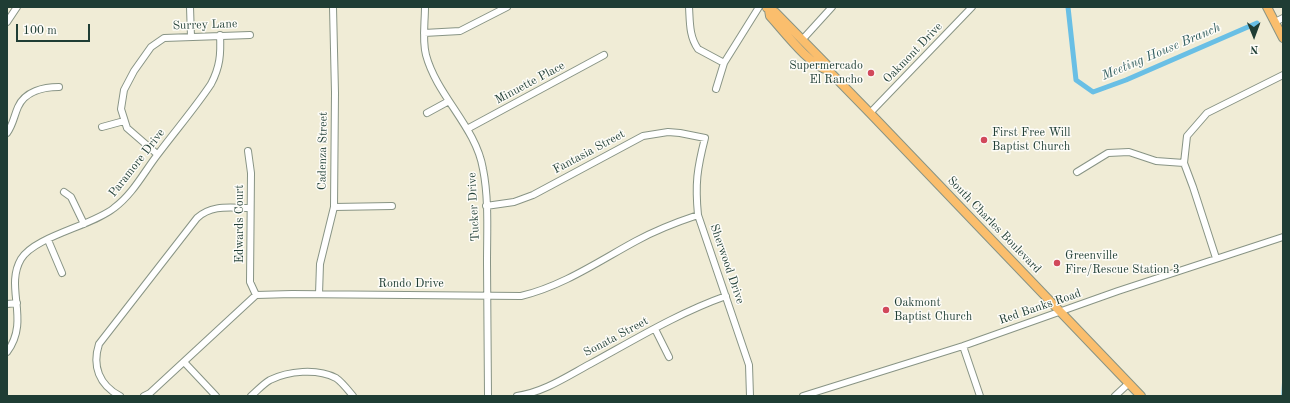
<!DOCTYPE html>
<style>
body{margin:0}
#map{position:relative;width:1290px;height:403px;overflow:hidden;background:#f0ecd6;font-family:"Old Standard TT",serif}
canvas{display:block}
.frame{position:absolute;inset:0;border:8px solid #1f3d34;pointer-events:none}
.north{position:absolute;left:1234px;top:16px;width:40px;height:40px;-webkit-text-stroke:3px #fdfcf7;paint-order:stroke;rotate:179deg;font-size:11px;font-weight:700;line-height:16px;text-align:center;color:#1f3d34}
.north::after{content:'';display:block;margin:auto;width:14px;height:18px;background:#1f3d34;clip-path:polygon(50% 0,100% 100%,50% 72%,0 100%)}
.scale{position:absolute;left:16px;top:24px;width:74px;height:18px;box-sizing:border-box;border:2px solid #1f3d34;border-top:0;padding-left:5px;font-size:12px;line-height:14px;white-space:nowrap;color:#1f3d34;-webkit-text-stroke:3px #fdfcf7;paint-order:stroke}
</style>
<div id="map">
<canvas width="1290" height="403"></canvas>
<div class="frame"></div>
<div class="north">N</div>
<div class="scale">100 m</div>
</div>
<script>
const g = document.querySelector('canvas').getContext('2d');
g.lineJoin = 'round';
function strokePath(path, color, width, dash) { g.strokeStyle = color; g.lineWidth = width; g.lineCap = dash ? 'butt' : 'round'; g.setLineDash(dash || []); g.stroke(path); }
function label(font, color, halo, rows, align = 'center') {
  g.font = font + ' "Old Standard TT",serif'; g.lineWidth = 3; g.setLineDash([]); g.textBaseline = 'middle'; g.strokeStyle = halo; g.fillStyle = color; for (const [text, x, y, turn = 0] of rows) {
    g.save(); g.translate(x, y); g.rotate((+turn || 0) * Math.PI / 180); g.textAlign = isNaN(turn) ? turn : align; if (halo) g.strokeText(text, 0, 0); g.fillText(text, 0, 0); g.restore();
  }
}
strokePath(new Path2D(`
 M1282,396L1283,378`), '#69bfe5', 1.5);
strokePath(new Path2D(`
 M1068,7L1076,80L1093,92L1126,80L1257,23`), '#69bfe5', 5);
const minor = new Path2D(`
 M190,7L191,37
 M425,7C425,23 422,40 426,55C437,96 476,127 483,169C489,199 487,232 487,263C487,307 488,352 488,396
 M689,7C690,22 689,36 698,49L724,63
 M7,22L17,7
 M1275,22L1283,18
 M424,33L460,31L507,7
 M802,40L832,7
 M716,89L724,63L759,7
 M427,113L449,101
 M870,113L972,7
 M102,127L124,121
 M467,129L604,55
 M7,133C13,125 14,116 18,107C25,91 44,87 59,87
 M248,151L251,173L250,282L256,295
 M157,154L127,128L121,109L124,90L134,71L151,47L164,38L250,35
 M1077,172L1108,153L1129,152L1156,161L1184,163
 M64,192L71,197L84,224
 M486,206L514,202L533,195L643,136L668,132L680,133L705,138C697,169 695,184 698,215L749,365L750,396
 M334,207L392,206
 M48,240L62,273
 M1216,258L1193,187L1184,163L1187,136L1207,113L1283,75
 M319,294L320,264L334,207L335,93L333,7
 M7,304L17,303
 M655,329L669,357
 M963,346L980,396
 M7,352C31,320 4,288 21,259C35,236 92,226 114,208C133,194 144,172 158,154C176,130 195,108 211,84C220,67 221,54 220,35
 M184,362L216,396
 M120,396C99,385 92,366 99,344L197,218C212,204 231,208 250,208
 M144,396L150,393L256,295L292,294L521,296C563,286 599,261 636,241C656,230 677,222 698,215
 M251,396C257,391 263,384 270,380C288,371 317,368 336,378C342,382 348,390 353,396
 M517,396C544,392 566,377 590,364C634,340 678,313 726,296
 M803,396L963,346L1118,291L1283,237
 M1115,396L1129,383`);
const major = new Path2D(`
 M1267,7L1283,38
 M767,8L775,12L827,65L828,70
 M769,10L770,16C783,30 810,66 828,70L870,113L1141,396`);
strokePath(minor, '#889485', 8);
strokePath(major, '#889485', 10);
strokePath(minor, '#fff', 6);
strokePath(major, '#fabe6d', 8);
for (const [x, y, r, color] of [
 [871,73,4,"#d1495b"],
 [984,140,4,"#d1495b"],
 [1057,263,4,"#d1495b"],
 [886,310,4,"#d1495b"]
]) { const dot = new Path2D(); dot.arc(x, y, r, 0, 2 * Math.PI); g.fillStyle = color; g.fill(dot); strokePath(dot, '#fdfcf7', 1.5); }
label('12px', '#1f3d34', '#fdfcf7', [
 ["Surrey Lane",205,25,-2],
 ["Oakmont Drive",913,53,-46],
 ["Minuette Place",530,83,-28],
 ["Cadenza Street",323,151,-89],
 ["Fantasia Street",589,152,-28],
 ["Paramore Drive",137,163,-52],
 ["Tucker Drive",474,207,-93],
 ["Edwards Court",240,224,-90],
 ["South Charles Boulevard",994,225,46],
 ["Sherwood Drive",727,264,71],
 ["Rondo Drive",411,284],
 ["Red Banks Road",1040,307,-19],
 ["Sonata Street",616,337,-28]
]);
label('12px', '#1f3d34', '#fdfcf7', [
 ["Supermercado",863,66,"right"],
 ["El Rancho",863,80,"right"],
 ["First Free Will",992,133],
 ["Baptist Church",992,147],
 ["Greenville",1065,256],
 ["Fire/Rescue Station 3",1065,270],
 ["Oakmont",894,303],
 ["Baptist Church",894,317]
], 'left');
label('italic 13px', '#325e60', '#fdfcf7', [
 ["Meeting House Branch",1161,52,-23]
]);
</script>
